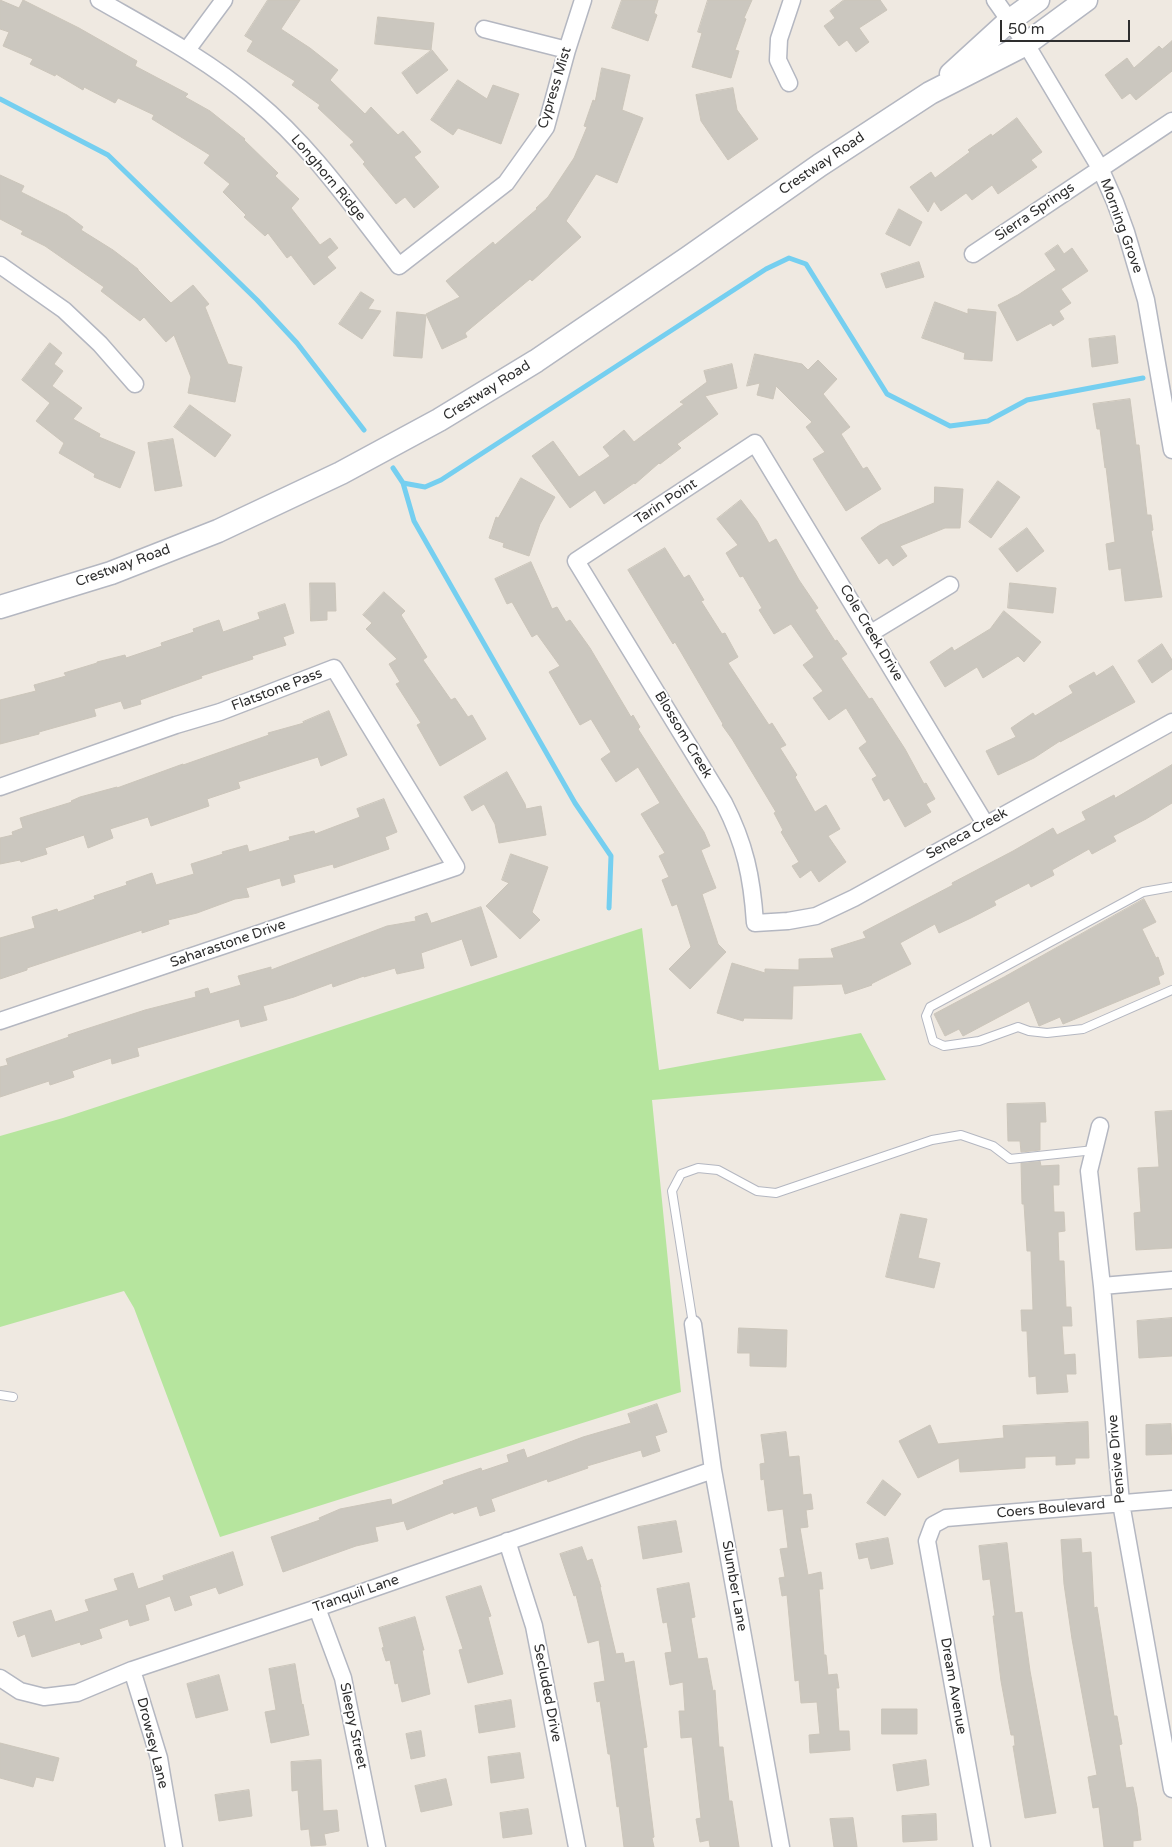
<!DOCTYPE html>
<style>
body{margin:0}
#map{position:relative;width:1172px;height:1847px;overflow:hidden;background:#efe9e1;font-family:"Varela Round",sans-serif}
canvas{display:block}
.scale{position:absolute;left:1000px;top:20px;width:130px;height:22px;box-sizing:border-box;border:2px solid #2e2e2e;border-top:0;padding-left:6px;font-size:15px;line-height:18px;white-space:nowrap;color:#2e2e2e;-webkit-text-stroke:4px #fff;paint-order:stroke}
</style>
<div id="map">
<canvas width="1172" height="1847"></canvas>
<div class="scale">50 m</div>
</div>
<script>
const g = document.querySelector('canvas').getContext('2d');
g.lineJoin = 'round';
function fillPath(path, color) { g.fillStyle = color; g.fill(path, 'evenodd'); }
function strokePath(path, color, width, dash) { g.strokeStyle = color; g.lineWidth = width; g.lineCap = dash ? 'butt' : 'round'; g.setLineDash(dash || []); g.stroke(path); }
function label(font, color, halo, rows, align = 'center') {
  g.font = font + ' "Varela Round",sans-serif'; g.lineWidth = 4; g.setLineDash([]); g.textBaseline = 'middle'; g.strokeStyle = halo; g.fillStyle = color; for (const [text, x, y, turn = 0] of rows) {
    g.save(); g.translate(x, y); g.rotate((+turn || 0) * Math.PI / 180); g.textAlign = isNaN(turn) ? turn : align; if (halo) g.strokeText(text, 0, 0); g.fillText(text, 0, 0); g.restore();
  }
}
fillPath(new Path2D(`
 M642,928L659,1070L861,1033L886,1080L652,1100L681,1392L220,1537L134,1308L124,1291L0,1327V1136L63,1118Z`), '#b6e59e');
strokePath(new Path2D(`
 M0,99L108,155L257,300L297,343L364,430
 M393,468L403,483L425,487L441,480L766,269L789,258L806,264L887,394L950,426L988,421L1027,400L1143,378
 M403,483L414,521L575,803L611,856L609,908`), '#75cff0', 5);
const building = new Path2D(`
 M0,0L19,8L23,0L79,28L137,61L135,66L188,94L185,97L210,111L245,139L244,140L278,173L275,176L299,199L291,208L320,245L330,238L338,248L327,257L336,268L314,285L291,255L287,258L268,233L265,236L244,217L246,215L223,192L230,184L204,163L210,155L152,119L154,115L118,98L115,103L84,87L83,90L56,74L55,76L30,64L33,59L3,46L9,32L0,29Z
 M268,0H300L281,29L310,48L338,70L330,80L365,114L371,107L398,135L403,131L421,152L414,157L439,187L414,208L405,197L396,204L363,164L365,162L350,145L354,142L318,108L320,105L292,85L295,81L247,51L253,41L245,36Z
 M622,0H658L654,13L657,15L648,41L612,28Z
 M708,0H752L744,18L746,19L735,50L739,51L731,78L692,67L702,33L698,32Z
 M844,0H880L887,10L859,28L869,42L856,52L847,40L839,46L824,26L835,18L830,11Z
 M378,17L434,23L431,50L375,44Z
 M1172,41V71L1136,100L1130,93L1122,99L1105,75L1127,58L1134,68L1159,46L1162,49Z
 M432,50L448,70L417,94L402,73Z
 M602,68L630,75L622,110L643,118L617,183L596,174L566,221L581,237L532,281L530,279L465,333L467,337L442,349L426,314L460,297L446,281L493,242L495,245L537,209L536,208L548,197L574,158L587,127L584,126L593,100L595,101Z
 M458,80L487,99L493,85L519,94L501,144L458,128L453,135L431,120Z
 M733,88L737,110L758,139L728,160L701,121L696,95Z
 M1017,118L1042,152L1031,160L1037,167L998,194L992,185L972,200L966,193L941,211L934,201L928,212L910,187L931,172L935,178L970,152L968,150L991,134L992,136Z
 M0,175L24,186L21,192L67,215L83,227L81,230L113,250L138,269V270L171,303L193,285L209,304L205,307L228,364L242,367L235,402L188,393L191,377L174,335L166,342L144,317L140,321L101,291L104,287L45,246L21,234L23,231L0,219Z
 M899,209L922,222L910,246L886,234Z
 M1058,245L1064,254L1072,248L1088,271L1061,289L1071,303L1059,311L1064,319L1053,326L1051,323L1017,341L998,305L1018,295L1056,270L1045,254Z
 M919,262L924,277L886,288L881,274Z
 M361,292L374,300L368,309L381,311L362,339L339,324Z
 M935,302L968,314V309L996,312L992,361L964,359L965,353L922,338Z
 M397,312L426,315L422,358L394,356Z
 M1115,336L1118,363L1092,367L1089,339Z
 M50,343L62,353L54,364L63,371L52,386L82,408L73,419L100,434L99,437L135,452L120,488L94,477L95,474L59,453L64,443L36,421L50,403L22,380Z
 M755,354L802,364L808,370L818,360L837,379L823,394L850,427L841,434L863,469L867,467L881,489L846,511L813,459L825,452L806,427L812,422L776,386L773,399L757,395L760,383L747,386Z
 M732,364L737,388L705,396L718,414L677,444L681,448L660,464L659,463L635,484L634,483L604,504L595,490L570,508L532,456L553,441L579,477L610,456L603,447L624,430L634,442L684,404L680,402L707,382L704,371Z
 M1130,399L1136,445H1139L1147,515H1151L1153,530L1151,531L1162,597L1125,601L1121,568L1109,570L1106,544L1115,542L1106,467L1105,468L1100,429H1097L1093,404Z
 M190,405L231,435L215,457L174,427Z
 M173,439L182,486L155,491L148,443Z
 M521,478L555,497L540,524L529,556L503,547L504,543L489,538L496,517L498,518Z
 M998,481L1020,497L991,538L969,522Z
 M935,487L963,489L960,528H945L900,546L907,556L893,566L887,558L879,564L861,538L880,525L934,503Z
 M741,500L757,521L769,543L776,539L799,580L818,608L815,610L835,641L837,640L847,654L841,658L869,699L872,698L905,749L924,784L926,783L935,799L926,804L931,812L905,827L889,798L884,801L872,779L877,776L859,748L867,742L846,708L829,720L813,698L823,691L803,665L814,657L791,624L774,634L759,610L762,608L743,576L740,577L726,553L738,545L717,519Z
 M1027,528L1044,551L1017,572L999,549Z
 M665,548L684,578L689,575L704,600L701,601L722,634L725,633L738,657L728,663L769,725L772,723L786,745L780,748L797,775L795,777L815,812L826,805L840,829L828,836L846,862L819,882L811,870L800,878L792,866L799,862L781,832L783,830L774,813L776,812L732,739L722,725L723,724L675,642L673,644L628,570Z
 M531,562L552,609L557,607L566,622L570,620L590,648L631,717L633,715L640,727L638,729L704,832L710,846L701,850L716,888L702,894L718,944L726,952L690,989L669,969L691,947L677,904L672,906L662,880L669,877L659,856L665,853L641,814L660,803L638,767L616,782L601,759L611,752L591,719L580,725L549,672L560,666L537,634L532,637L512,602L507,604L495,579Z
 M310,583H335L336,611H327V620L311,621Z
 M1010,583L1056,588L1053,613L1008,608Z
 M384,592L405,611L401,615L427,657L423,660L451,700L455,698L468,717L472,715L486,739L440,766L417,725L421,723L396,684L400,682L389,664L397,659L366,629L372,623L363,615Z
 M285,604L294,633L283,637L286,645L252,656L253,659L201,676L202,678L140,700L141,704L124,709L121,701L94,709L96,716L39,732V734L0,744V700L36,691L34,685L66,676L64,673L97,663V662L125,655L126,658L162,646L161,643L194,632L193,629L219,620L223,632L260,619L258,613Z
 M1004,611L1041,642L1024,662L1018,656L983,678L977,667L945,687L930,662L952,647L954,651L990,629Z
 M1162,644L1172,660V669L1152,683L1138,661Z
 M1113,666L1135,702L1060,742V741L1034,758L998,775L986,751L1016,737L1011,728L1033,713L1035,716L1073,693L1069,686L1094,672L1096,676Z
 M329,711L347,755L321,766L318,757L238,782L240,788L207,799L209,806L151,826L148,817L110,829L113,838L88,848L84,835L45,848L47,854L21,862L20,860L0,864V838L13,835L12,832L23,828L20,818L72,802L71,801L80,797L117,787V788L183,764V765L269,735L268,733L304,723L303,722Z
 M1172,765V803L1146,819L1113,836L1116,841L1092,854L1089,849L1052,870L1054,875L1031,887L1029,883L994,901L996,905L971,918L939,933L935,924L900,943L911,964L871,984L872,985L845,994L842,984L793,986L792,1019L744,1018L743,1021L717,1013L732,963L765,973V969L799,970V959L834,958L831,949L866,938L863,932L953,885L952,883L1013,851L1053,828L1057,835L1086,820L1082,812L1114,795L1115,798Z
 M507,772L525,804L526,809L541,806L546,835L499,843L495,824L484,804L472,811L464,797Z
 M384,799L397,832L385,837L389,849L334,868L333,864L293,875L295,882L282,886L280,878L246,888L249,897L235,899L197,913L168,920L169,924L142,933V930L27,968V970L0,979V938L35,928L32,917L57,909L58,912L95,899L94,896L127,885L126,882L152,873L156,885L194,874L191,864L223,854L222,852L247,845L249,852L290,840L289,837L314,831L315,834L360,817L357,809Z
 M511,854L548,867L532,912L540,920L520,939L486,906L509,883L502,880Z
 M1144,899L1156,922L1142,929L1156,958L1158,957L1164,974L1158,977L1160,984L1063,1024L1060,1017L1039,1026L1029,1001L963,1036L959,1029L945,1036L934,1014L1004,977Z
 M481,907L497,957L471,966L462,939L421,953L424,968L397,974L395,968L364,977V976L333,987L332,983L294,997L263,1006L267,1020L241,1027L239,1019L137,1048L139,1056L112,1064L111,1058L72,1071L74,1077L50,1085L49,1081L0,1097V1067L8,1065L6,1059L69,1037L68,1035L80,1031L145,1010L196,997L195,992L208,988L210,994L241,985L238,976L271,967V970L387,926L416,921L415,917L427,913L431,923Z
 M1045,1103L1046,1122H1040V1150L1021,1152L1020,1141H1008L1007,1104Z
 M1172,1111V1248L1136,1250L1134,1213L1141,1212L1138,1168L1159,1167L1155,1112Z
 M1040,1161L1041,1166L1059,1165V1185H1053L1054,1212H1064L1065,1231L1058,1232L1059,1261H1064L1066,1307H1071L1072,1326H1062L1064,1355L1075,1354L1076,1374H1066L1068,1392L1037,1394L1036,1376L1029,1377L1027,1331H1022L1021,1310H1033L1031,1251H1027L1024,1204H1022L1021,1163Z
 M901,1214L927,1219L918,1258L940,1263L934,1288L886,1277Z
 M1172,1318V1356L1139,1358L1137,1321Z
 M739,1328L787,1330L786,1367L750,1366V1353H738Z
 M657,1404L667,1432L655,1436L660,1451L643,1457L641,1450L587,1466L588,1468L548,1482L547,1479L491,1499L495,1511L480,1516L477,1506L454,1514L453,1512L407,1530L404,1521L375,1527L378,1541L356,1546L283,1572L271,1537L320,1520L319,1518L340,1509L391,1499L392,1505L444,1484L443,1481L481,1468L482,1471L509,1462L507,1455L524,1449L527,1458L583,1437L631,1423L628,1414Z
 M1088,1422L1089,1458H1075V1464L1056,1465V1456L1025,1457V1468L960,1472L959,1458L918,1478L899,1441L930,1425L938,1444L1004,1438L1003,1426Z
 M1171,1424L1172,1454L1146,1455V1425Z
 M786,1432L789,1457L799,1456L803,1495L811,1494L813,1509L806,1510L808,1527L800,1528L808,1575L821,1572L823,1589H819L824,1655H826L828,1675L837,1674L839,1688H836L839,1731H849L850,1750L810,1753L809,1735L820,1734L817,1702L801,1703L799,1680L795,1681L787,1595L782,1596L779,1578L785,1577L780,1549L788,1548L783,1509L768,1511L764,1479L761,1480L760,1464L765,1463L761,1435Z
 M883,1480L901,1494L885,1516L867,1503Z
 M676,1521L682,1552L643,1559L638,1527Z
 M888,1538L893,1564L871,1569L868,1557L859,1559L856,1544Z
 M1081,1539L1082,1553L1091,1552L1094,1608L1097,1607L1114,1716H1117L1122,1744L1119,1745L1126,1788L1133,1787L1137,1807L1141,1840L1133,1841V1847H1104L1099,1807L1093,1808L1088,1777L1097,1775L1072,1639L1064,1584L1061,1540Z
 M1007,1543L1015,1613L1022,1612L1030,1671L1056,1813L1025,1818L1013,1746H1015L1014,1735H1011L1001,1681L993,1616H995L990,1579L983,1580L979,1546Z
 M582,1547L587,1561L592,1559L601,1587H600L616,1654L623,1653L625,1663L634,1661L647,1747L643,1748L654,1837L652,1838L654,1847H624L619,1806L617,1807L610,1754H608L600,1701L597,1702L594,1683L605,1681L599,1640L588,1643L576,1595L574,1596L560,1554Z
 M233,1552L243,1585L219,1594L216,1587L189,1596L192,1605L175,1611L170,1596L145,1605L149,1620L130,1626L128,1619L99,1629L102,1638L81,1645L80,1642L32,1657L25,1634L18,1637L13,1622L51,1610L55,1622L89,1611L85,1600L118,1590L114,1579L133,1573L138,1589L164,1580L163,1576Z
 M689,1583L695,1617L691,1618L698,1659L707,1658L713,1691L715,1690L719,1747H723L729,1801H732L739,1847H710L709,1840L700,1842L696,1819L701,1818L692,1737L681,1738L679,1711H685L683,1682L670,1685L665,1653L672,1652L667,1622L663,1623L657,1589Z
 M481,1586L491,1616L488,1617L503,1674L468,1683L459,1650L463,1649L446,1597Z
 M415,1617L424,1650H422L430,1694L402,1702L398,1683L395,1684L390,1660L386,1661L382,1648L384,1647L379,1628Z
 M295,1664L302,1705L303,1704L309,1735L271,1743L265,1712L276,1710L269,1669Z
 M219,1675L228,1710L196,1718L187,1684Z
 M511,1700L515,1727L479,1733L475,1706Z
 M882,1709H917V1734H882Z
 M421,1731L425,1756L411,1759L406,1734Z
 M0,1743L59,1758L53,1781L36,1777L33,1787L0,1778Z
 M520,1753L524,1778L491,1783L488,1757Z
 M321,1760L323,1811L337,1810L339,1831L324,1834L326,1845L311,1846L309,1829L301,1830L298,1790L292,1791L291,1762Z
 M926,1760L929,1785L897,1791L893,1765Z
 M446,1779L452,1805L421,1812L415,1786Z
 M249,1790L252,1816L219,1821L215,1795Z
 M528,1809L532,1834L503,1838L500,1813Z
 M936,1814L937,1840L903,1842L902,1816Z
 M853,1818L857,1847H834L830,1819Z`);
fillPath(building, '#cbc7bf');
strokePath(building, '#cbc5ba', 1);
const lane = new Path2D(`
 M1172,887L1143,892L930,1007L926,1016L933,1041L944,1046L979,1041L1018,1027L1029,1031L1047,1033L1083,1029L1172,990
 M693,1324L672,1191L681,1174L698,1168L718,1170L757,1191L776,1193L932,1140L961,1135L993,1146L1010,1159L1094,1150
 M0,1395L13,1397`);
const street = new Path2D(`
 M99,0C153,31 208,60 255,100C312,147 354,209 399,266L506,183L546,127L567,50L583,0
 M995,0L1026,44L1100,168L1115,202L1126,232L1146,300L1172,450
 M484,29L567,50
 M187,50L224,0
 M789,83L778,60L779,39L792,0
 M973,254L1172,121
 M0,265L64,310L100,344L135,384
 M871,633L950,585
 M0,787L176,725L220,712L334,668L456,867L0,1021
 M986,825L755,443L576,561L724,803C745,844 752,877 755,923L788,921L816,916L854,898L1172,722
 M1100,1126L1089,1171L1102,1286L1121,1503L1172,1789
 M1102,1286L1172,1280
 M693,1324L713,1470L781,1847
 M507,1541L534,1626L577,1847
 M317,1608L343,1678L377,1847
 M132,1670L159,1758L174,1847
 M0,1678L20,1691L44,1697L77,1693L132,1670L317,1608L713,1470
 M982,1847L927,1541L933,1525L946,1518L1172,1499`);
const secondary = new Path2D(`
 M951,74L1009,21L1038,0
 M0,607L111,573L218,531L341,473L439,420L536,361L689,257L820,165L930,93L1026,44L1086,0`);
strokePath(lane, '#b4b7c1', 10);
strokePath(street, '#b4b7c1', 19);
strokePath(secondary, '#b4b7c1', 25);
strokePath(lane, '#fff', 8);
strokePath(street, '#fff', 16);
strokePath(secondary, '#fff', 22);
label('14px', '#2e2e2e', '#fff', [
 ["Cypress Mist",555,88,-73],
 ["Crestway Road",822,164,-34],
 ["Longhorn Ridge",328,178,50],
 ["Sierra Springs",1035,212,-34],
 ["Morning Grove",1121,226,70],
 ["Crestway Road",487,391,-32],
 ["Tarin Point",666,502,-33],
 ["Crestway Road",123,566,-20],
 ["Cole Creek Drive",871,633,59],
 ["Flatstone Pass",277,690,-21],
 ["Blossom Creek",683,735,59],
 ["Seneca Creek",967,834,-29],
 ["Saharastone Drive",228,944,-19],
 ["Pensive Drive",1117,1459,-95],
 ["Coers Boulevard",1051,1509,-5],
 ["Slumber Lane",734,1586,80],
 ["Tranquil Lane",356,1594,-19],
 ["Dream Avenue",953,1686,80],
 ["Secluded Drive",547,1693,79],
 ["Sleepy Street",353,1726,78],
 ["Drowsey Lane",152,1743,76]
]);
</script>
